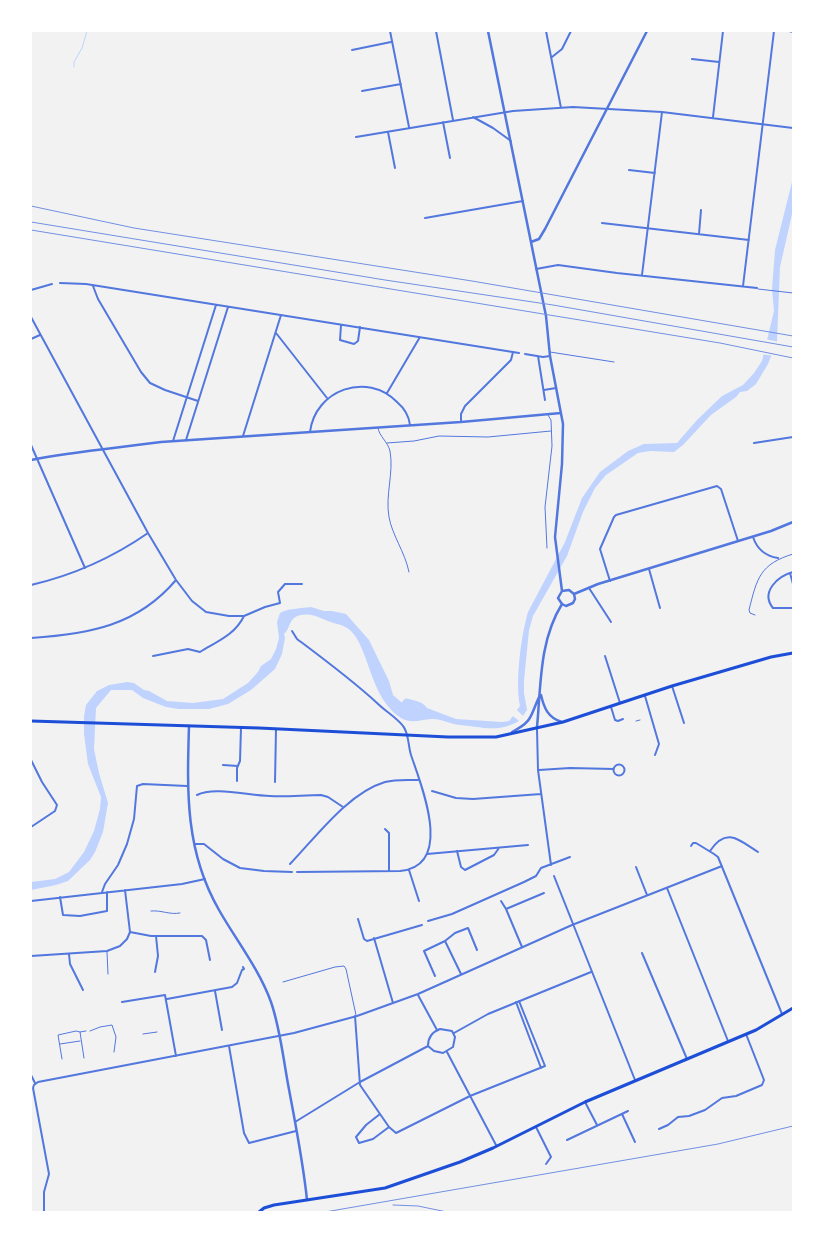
<!DOCTYPE html>
<style>
body{margin:0}
#map{position:relative;width:824px;height:1243px;overflow:hidden;background:#f2f2f2;font-family:"Fira Sans",sans-serif}
canvas{display:block}
.frame{position:absolute;inset:0;border:32px solid #fff;pointer-events:none}
</style>
<div id="map">
<canvas width="824" height="1243"></canvas>
<div class="frame"></div>
</div>
<script>
const g = document.querySelector('canvas').getContext('2d');
g.lineJoin = 'round';
function fillPath(path, color) { g.fillStyle = color; g.fill(path, 'evenodd'); }
function strokePath(path, color, width, dash) { g.strokeStyle = color; g.lineWidth = width; g.lineCap = dash ? 'butt' : 'round'; g.setLineDash(dash || []); g.stroke(path); }
fillPath(new Path2D(`
 M793,178V210L780,267L777,341L768,364L756,384L747,391L740,392L736,397L711,415L683,445L674,452L650,451L638,453L606,475L595,488L583,512L567,556L533,616L529,630L524,681V693L527,710L523,716L517,710L520,706C515,681 521,636 528,612L565,542L582,498L600,472L628,451L644,444L677,443L697,420L722,396L743,385L754,373L762,361L774,311L772,289L775,250Z
 M311,607L324,611H332L346,614L369,640L389,681L393,695L401,702H406L423,709L427,708L456,719L502,722L509,721L513,716L519,721C498,733 483,727 460,725C450,724 440,718 431,719C420,720 411,724 401,718C379,704 373,677 364,654C361,646 357,637 351,631C343,623 332,624 323,619C314,615 303,612 294,618C289,622 289,630 284,634L285,638L282,654L275,669L251,690L228,704L209,709H179L166,707L143,698L132,690H111L96,708L94,749L99,773L108,803L103,832L95,852L90,860L68,881L56,885L31,890V882L55,879L69,872L84,852L94,831L100,809L101,797L88,764L84,734V716L86,705L97,691L109,685L127,682L134,683L144,690L149,691L167,701L193,703L223,699L248,683L258,672L261,666L271,659L276,649L279,638L277,622L280,613C285,609 303,608 311,607Z`), '#bfd3fe');
fillPath(new Path2D(`
 M765,339L779,342L774,356L761,354Z`), '#f2f2f2');
strokePath(new Path2D(`
 M74,67V62L82,48L87,31`), '#bfd3fe', 1);
strokePath(new Path2D(`
 M402,706L406,701C414,703 426,704 427,715`), '#bfd3fe', 5);
strokePath(new Path2D(`
 M758,289L793,293
 M550,352L614,362
 M755,615L750,613L749,610C757,578 760,564 793,554
 M636,721L640,720
 M151,911C162,910 169,915 180,913
 M107,952L108,974
 M283,982L335,967L344,966L346,969L356,1015
 M90,1031L100,1027L112,1025L116,1037L114,1052
 M143,1034L157,1032
 M60,1044L80,1041
 M84,1058L80,1032L86,1031
 M62,1059L58,1035L76,1031L80,1032`), '#5277de', 1);
strokePath(new Path2D(`
 M378,428C379,436 388,442 390,451C394,473 385,495 389,517C392,535 405,552 409,572
 M387,443L414,441L439,436L488,437L551,431
 M547,548L545,507L552,446L551,420L548,415`), '#5277de', 1);
strokePath(new Path2D(`
 M390,31L409,127
 M436,31L453,120
 M546,31L561,108
 M789,31L793,32
 M352,50L391,42
 M552,57L562,49L571,31
 M692,59L719,62
 M362,91L401,84
 M473,117L493,128L511,141
 M713,117L723,31
 M443,122L450,158
 M388,132L395,168
 M356,137L513,111L573,107L662,112L793,128
 M629,170L655,173
 M425,218L523,201
 M602,223L749,240
 M699,234L701,210
 M536,269L558,265L617,273L757,288
 M642,275L662,112
 M60,283L86,284L519,353
 M93,286L98,299L141,372L150,383L165,390L198,401
 M743,286L774,31
 M31,290L52,284
 M31,317L148,533L176,580L192,601L206,612L229,616H244L265,607L280,603L278,592L285,584H302
 M341,325L340,340L354,344L358,341L360,327
 M276,333L327,398
 M31,339L40,335
 M525,354L543,357L550,356
 M538,356L545,400
 M544,390L556,388
 M387,393L420,337
 M461,422V414L465,406L511,360L513,352
 M310,432C315,390 367,371 397,402C404,408 409,416 410,425
 M243,436L281,315
 M186,440L228,307
 M173,441L216,305
 M754,443L793,437
 M31,445L85,568
 M753,537C757,549 765,556 778,558
 M649,569L660,608
 M793,572C778,576 760,592 773,608H793
 M790,573L793,584
 M610,581L600,549L614,517L616,515L717,486L721,489L738,541
 M31,585C74,575 112,558 148,533
 M589,588L611,622
 M292,631L297,639C325,660 352,680 377,703C385,711 396,717 403,726C409,733 408,746 411,755C421,785 455,866 400,871L297,872
 M31,638C89,634 137,626 176,580
 M153,656L188,649L200,652C216,642 235,635 244,616
 M605,656L620,703
 M672,686L684,723
 M645,696L659,744L655,755
 M611,707L615,720L618,721L623,719
 M537,729L538,770L551,865
 M31,760L42,782L57,805L55,811L31,827
 M613.5 770a5.5 5.5 0 1 1 11 0a5.5 5.5 0 1 1-11 0Z
 M223,765L238,766
 M539,770L570,768L614,769
 M237,781V768L240,761L241,728
 M275,782L276,729
 M432,791L456,798L473,799L541,794
 M197,795C214,786 250,796 270,796C287,797 304,795 321,795L328,797L343,807
 M385,829L389,833V871
 M195,844H204L223,859L240,868L264,871L292,872
 M691,846L693,843H696L714,854L718,857L782,1014
 M457,851L461,867L465,870L494,855L499,848
 M710,851C726,827 738,839 758,852
 M427,854L528,845
 M290,864C316,837 348,793 385,782C396,779 408,780 419,780
 M636,867L647,895
 M409,870L419,901
 M554,876L635,1080
 M667,888L728,1041
 M102,892L105,884L118,865L127,844L134,819L137,786L143,784L187,786
 M60,897L63,915L80,916L107,911V892
 M31,901L182,884L205,879
 M501,901L506,909
 M358,919L364,939L367,941L422,925
 M428,921L452,914L524,882L536,876L541,868L570,857
 M130,932L151,936H202L206,940L210,960
 M374,938L393,1003
 M445,941L461,974
 M522,947L506,909L544,893
 M642,953L687,1059
 M69,954L70,964L83,990
 M31,956L107,951L120,946L127,939L130,932L125,890
 M155,972L158,956L156,936
 M435,976L424,951L445,941L455,933L468,928L477,950
 M215,991L222,1030
 M418,995L437,1030
 M167,999L232,987L237,983L242,970L244,969L243,967
 M122,1002L165,995L176,1056
 M516,1002L541,1068
 M355,1016L360,1085L389,1127L396,1133L470,1096L545,1066L519,1001
 M440,1029L452,1031L455,1037L453,1047L443,1053L434,1051L428,1046C428,1037 432,1032 440,1029Z
 M454,1033L488,1014L591,972
 M229,1046L244,1133L249,1143L296,1131
 M447,1052L496,1145
 M31,1075L35,1083
 M585,1102L597,1125
 M380,1114L366,1125L356,1137L359,1143L373,1139L389,1127
 M622,1114L635,1142
 M295,1122L360,1082L428,1046
 M536,1127L551,1157L546,1164
 M659,1129L668,1125L678,1117L689,1116L705,1110L722,1098L736,1096L762,1085L764,1080L746,1034
 M567,1140L628,1111
 M44,1212V1192L49,1174L33,1088L34,1085L38,1082L294,1033L357,1016L418,994L572,925L722,866`), '#5277de', 2);
strokePath(new Path2D(`
 M488,31L546,316L550,356L563,424L562,464L555,537L562,591
 M531,242L539,239L545,229L647,31
 M31,460C74,451 118,448 161,442L461,422L561,413
 M562,591L569,590L574,594
 M574,594L598,584L771,531L793,522
 M562,604L566,606L573,603L575,599L574,594
 M562,604L558,598L562,591
 M541,695C544,708 548,718 562,722
 M189,726C187,792 185,851 219,910C236,940 259,969 271,1002C280,1028 283,1057 288,1084C295,1122 303,1161 307,1200
 M537,727C541,686 539,641 562,604
 M512,732C534,721 530,715 540,695`), '#5277de', 2.5);
strokePath(new Path2D(`
 M31,721L259,728L448,737H496L563,722L672,686L771,657L793,653
 M259,1212L264,1208L274,1205L385,1188L460,1162L493,1148L585,1102L756,1030L793,1008`), '#1d4ed8', 3);
strokePath(new Path2D(`
 M31,206L134,228L472,281L793,336`), '#7290e2', 1);
strokePath(new Path2D(`
 M31,222L385,280L553,305L793,347
 M31,230L720,343L793,358
 M393,1205L418,1206L447,1212
 M325,1212L718,1144L793,1126`), '#7290e2', 1);
</script>
